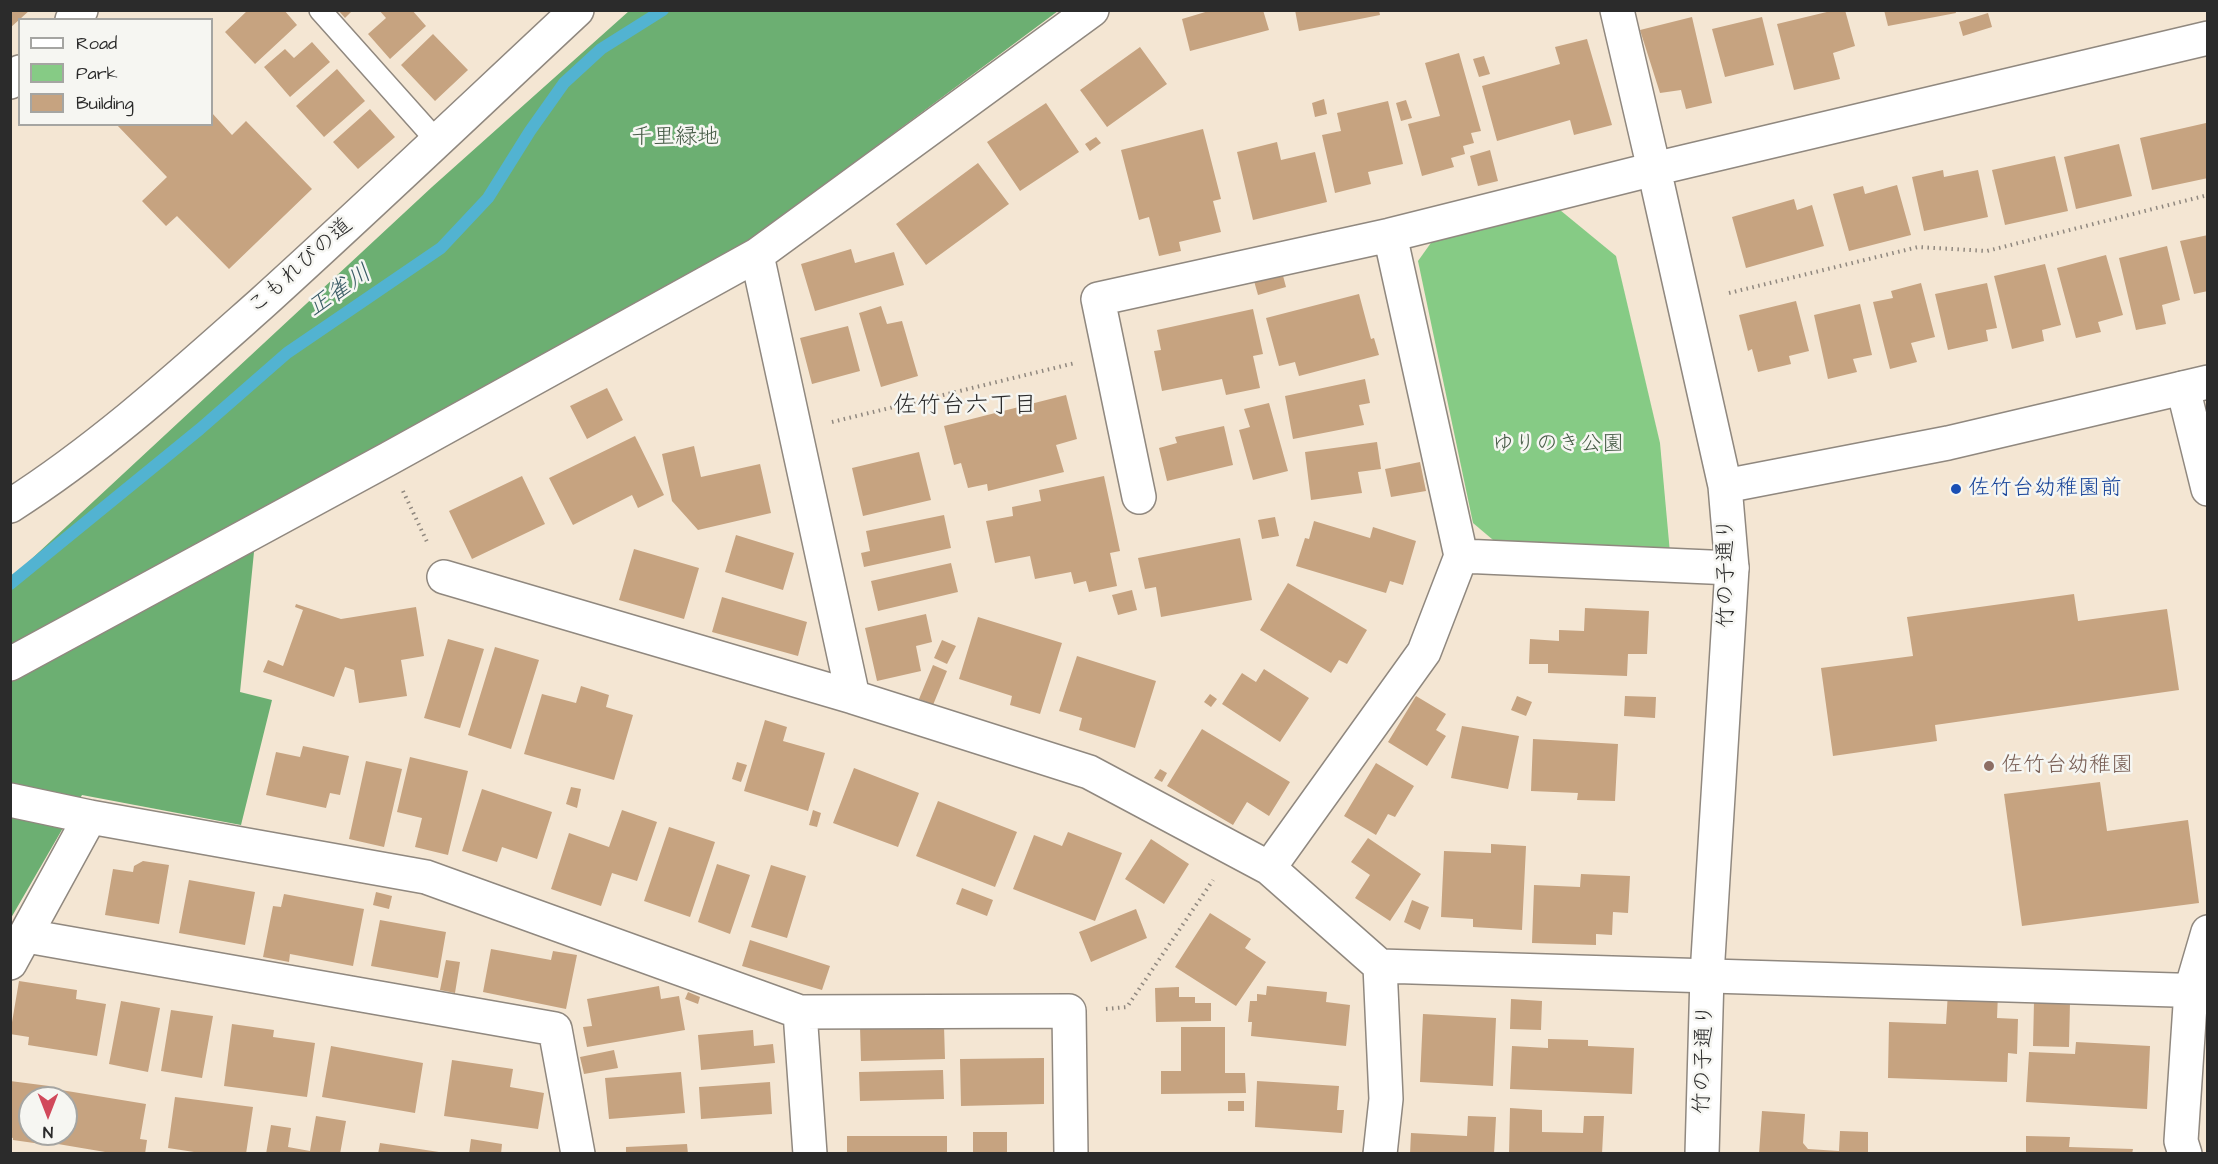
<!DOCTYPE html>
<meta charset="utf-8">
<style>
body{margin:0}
#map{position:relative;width:2218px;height:1164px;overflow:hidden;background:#f4e6d3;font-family:"Architects Daughter",sans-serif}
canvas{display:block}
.frame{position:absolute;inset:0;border:12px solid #2b2b2b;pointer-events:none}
.legend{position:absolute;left:18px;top:18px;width:195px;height:108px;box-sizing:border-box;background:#f6f6f2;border:2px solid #a5a5a2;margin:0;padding:8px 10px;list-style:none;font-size:18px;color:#2b2b2b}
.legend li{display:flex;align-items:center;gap:12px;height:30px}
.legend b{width:30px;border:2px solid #a5a5a2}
.north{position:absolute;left:18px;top:1086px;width:60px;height:60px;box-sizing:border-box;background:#f6f6f2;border:2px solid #a5a5a2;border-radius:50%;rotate:180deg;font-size:16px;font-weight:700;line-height:24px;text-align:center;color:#2b2b2b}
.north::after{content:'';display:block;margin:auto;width:21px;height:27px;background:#d1495b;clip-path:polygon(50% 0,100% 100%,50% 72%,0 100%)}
</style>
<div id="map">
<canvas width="2218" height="1164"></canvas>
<div class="frame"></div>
<ul class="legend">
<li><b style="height:8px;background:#fff"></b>Road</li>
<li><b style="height:16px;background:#86cb85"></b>Park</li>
<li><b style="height:16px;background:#c6a380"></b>Building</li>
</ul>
<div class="north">N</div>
</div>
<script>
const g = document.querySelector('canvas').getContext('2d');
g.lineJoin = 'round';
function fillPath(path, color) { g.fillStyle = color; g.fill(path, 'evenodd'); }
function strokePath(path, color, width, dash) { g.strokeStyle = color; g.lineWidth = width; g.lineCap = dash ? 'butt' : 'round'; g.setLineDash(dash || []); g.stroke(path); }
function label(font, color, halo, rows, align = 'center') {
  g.font = font + ' "Architects Daughter","Klee One",sans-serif'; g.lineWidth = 5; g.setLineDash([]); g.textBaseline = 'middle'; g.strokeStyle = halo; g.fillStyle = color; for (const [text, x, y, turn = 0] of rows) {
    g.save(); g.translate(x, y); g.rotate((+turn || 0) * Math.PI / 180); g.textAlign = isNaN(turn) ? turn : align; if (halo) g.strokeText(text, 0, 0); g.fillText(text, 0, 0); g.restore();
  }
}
fillPath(new Path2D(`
 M1560,210L1616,256L1660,443L1670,553L1499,545L1473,523L1418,261L1433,240Z`), '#86cb85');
fillPath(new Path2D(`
 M629,11H1058L749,241L258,512L240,692L272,700L241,825L82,795L11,918V578L432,187Z`), '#6caf72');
strokePath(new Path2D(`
 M10,584L200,429L287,353L441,248L488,198L530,131L564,83L601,49L663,10`), '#52b3d1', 12);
fillPath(new Path2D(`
 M10,10H30L10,28Z
 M248,10H284L297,25L255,64L225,32Z
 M338,10H353L345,18Z
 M379,10H412L426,26L390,59L368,34L386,18Z
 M1212,10H1263L1269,30L1190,51L1182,19Z
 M1295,10H1379L1380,15L1299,31Z
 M1835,10H1845L1855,46L1833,53L1840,79L1794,90L1777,24Z
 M1884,10H1955L1956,13L1888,26Z
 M1988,13L1992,27L1963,36L1959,22Z
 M1692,17L1712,103L1686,109L1681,90L1660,93L1640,30Z
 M1762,17L1774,65L1725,77L1712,29Z
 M433,34L468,70L435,101L401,65Z
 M1587,39L1612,125L1574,135L1570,120L1497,141L1482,86L1560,64L1555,47Z
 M312,42L330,62L290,97L264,67L285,49L294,58Z
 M1140,47L1167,84L1107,127L1080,90Z
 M1459,53L1481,131L1471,133L1474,143L1463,146L1465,154L1451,158L1454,167L1422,176L1408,124L1440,116L1425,63Z
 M1484,56L1490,74L1479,77L1473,59Z
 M337,69L365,101L324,137L296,106Z
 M1324,99L1327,114L1315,117L1312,103Z
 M1406,100L1412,118L1401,121L1396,103Z
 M1388,101L1403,164L1368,172L1371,184L1335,193L1322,135L1341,131L1337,113Z
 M1046,103L1079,152L1020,191L987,142Z
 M370,109L395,137L358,169L333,142Z
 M212,113L232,135L246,121L312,189L229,269L177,216L166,226L142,201L167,177L116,124H212Z
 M2206,123L2208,178L2152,190L2140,138Z
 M1203,129L1221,199L1213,201L1221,232L1179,242L1181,251L1159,256L1149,217L1139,220L1121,150Z
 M1096,137L1101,143L1090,151L1085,144Z
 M1277,142L1281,160L1315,152L1327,202L1253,220L1237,152Z
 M2119,144L2132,196L2076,209L2064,157Z
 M1490,150L1498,181L1478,186L1470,156Z
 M2055,156L2068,211L2005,225L1992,170Z
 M978,163L1009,204L926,265L896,224Z
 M1943,170L1944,177L1978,170L1988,217L1924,231L1912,177Z
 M1897,185L1911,235L1849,251L1833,194L1863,186L1865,194Z
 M1794,199L1797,210L1812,205L1824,246L1746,268L1732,217Z
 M2208,235V291L2194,294L2180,241Z
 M2167,246L2180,300L2162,305L2166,324L2136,330L2119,258Z
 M851,249L855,263L894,252L904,285L815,311L801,264Z
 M2106,255L2123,315L2098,322L2101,332L2076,338L2057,268Z
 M2045,264L2061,325L2042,330L2044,341L2012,349L1994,276Z
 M1282,272L1286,287L1258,295L1254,281Z
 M1921,283L1935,337L1911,343L1917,362L1890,369L1873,302L1893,298L1891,291Z
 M1987,283L1997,328L1986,330L1988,341L1948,350L1935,294Z
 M1359,294L1371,339L1374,338L1379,355L1299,376L1295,362L1279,366L1266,318Z
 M1796,301L1809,351L1789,356L1791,364L1758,372L1752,349L1748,351L1739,315Z
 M1860,304L1872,355L1853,359L1857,372L1828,379L1814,315Z
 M881,306L887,324L902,321L918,376L881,387L859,313Z
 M1253,309L1263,354L1253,356L1260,388L1226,395L1222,379L1162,391L1154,351L1161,350L1157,330Z
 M848,326L860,371L812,384L800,338Z
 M1365,379L1370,403L1359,405L1364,425L1293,439L1285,396Z
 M607,388L623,420L587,439L570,406Z
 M1066,395L1077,439L1056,445L1064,472L988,491L987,484L968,488L961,463L954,465L944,426Z
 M1269,403L1288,471L1253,480L1239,430L1250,427L1244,409Z
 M1224,426L1233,465L1167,481L1159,448L1177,443L1175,437Z
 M635,436L664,495L638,508L632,495L573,525L549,478Z
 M1377,442L1381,469L1358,472L1362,493L1311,500L1305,452Z
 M694,446L701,477L760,464L771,513L698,530L672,501L662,454Z
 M919,452L931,500L863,516L852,468Z
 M1420,462L1426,491L1391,497L1385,469Z
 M522,476L545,524L472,559L449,511Z
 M1104,476L1120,551L1110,553L1117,586L1089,592L1086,581L1074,584L1071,572L1035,579L1030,556L995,563L986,521L1013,516L1012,507L1041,501L1039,490Z
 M944,515L951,548L864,567L861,553L870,551L866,531Z
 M1275,517L1279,536L1262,539L1258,520Z
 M1314,521L1370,538L1373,527L1416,541L1403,585L1390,581L1386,593L1296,566L1305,538L1309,539Z
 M736,535L794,553L783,590L725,572Z
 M1240,538L1252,600L1161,617L1156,587L1145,589L1138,558Z
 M634,549L699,568L684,619L619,600Z
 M951,563L958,592L878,611L871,581Z
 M1288,583L1367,630L1347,664L1339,660L1331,673L1260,630Z
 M1132,590L1137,610L1118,615L1112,595Z
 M2074,594L2078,621L2167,609L2179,690L1935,725L1937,741L1833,756L1821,668L1913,656L1907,617Z
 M722,597L807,622L798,656L712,632Z
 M296,604L341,619L416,607L424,656L401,660L407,696L359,703L354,670L345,667L334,697L263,672L268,660L283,666L303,610L295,607Z
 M1585,608L1649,611L1647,654H1628L1627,676L1548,673V664H1529L1530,639L1559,641V630L1584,631Z
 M926,614L932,642L916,646L921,671L877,681L865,628Z
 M978,617L1062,643L1040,714L1010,705L1012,696L959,679Z
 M448,639L484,649L460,728L424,718Z
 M942,640L956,646L947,664L934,658Z
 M495,647L539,660L511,749L468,735Z
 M1077,656L1156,681L1135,748L1079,730L1082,718L1059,711Z
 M933,665L947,671L933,705L919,699Z
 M1264,669L1309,698L1280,742L1222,704L1242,673L1256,682Z
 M581,686L609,695L606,707L633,715L614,780L524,754L542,694L576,703Z
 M1210,694L1217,699L1211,707L1204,702Z
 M1416,696L1446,714L1436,730L1446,736L1427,766L1388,742Z
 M1517,696L1532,702L1526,716L1511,710Z
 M1625,696L1656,697L1655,718L1624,716Z
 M765,720L787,727L783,741L825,753L808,811L744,791Z
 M1462,726L1519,736L1508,789L1451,778Z
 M1202,729L1290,782L1269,816L1247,802L1233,825L1167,786Z
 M1533,739L1618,744L1615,801L1577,800L1578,793L1531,791Z
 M303,746L349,756L340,795L330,793L326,808L266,795L276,752L300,757Z
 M410,757L468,771L448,855L415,847L422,818L397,812Z
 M366,761L402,769L384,847L349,839Z
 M737,762L747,765L741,782L732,779Z
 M1376,763L1414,786L1395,817L1388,814L1376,835L1344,816Z
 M854,768L919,793L898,847L833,823Z
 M1160,769L1167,773L1162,782L1154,778Z
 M2100,782L2107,831L2188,820L2199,903L2022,926L2004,794Z
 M571,787L581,789L577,808L566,804Z
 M482,789L552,812L537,859L502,847L497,862L462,851Z
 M938,801L1017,832L995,887L916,856Z
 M622,810L657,822L637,881L612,873L601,906L551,889L569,833L609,847Z
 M813,810L821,813L817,827L809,825Z
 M669,827L715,842L690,917L644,901Z
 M1068,832L1122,853L1095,921L1013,889L1034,835L1062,846Z
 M1368,838L1421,874L1390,921L1355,898L1370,875L1351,862Z
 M1151,839L1189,864L1164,904L1125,879Z
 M1491,844L1526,846L1522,930L1473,927V919L1441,917L1444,851L1491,853Z
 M143,861L169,865L159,924L105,915L113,869L133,872L134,866Z
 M717,864L750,875L730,934L698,922Z
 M771,865L806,876L787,938L751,927Z
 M1581,874L1630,876L1628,913L1613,912L1612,935L1596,934V945L1532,943L1534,885L1580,887Z
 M189,880L255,892L245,945L179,933Z
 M962,888L993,900L987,916L956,904Z
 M376,892L392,896L389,909L373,905Z
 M284,894L364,909L353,966L290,954L289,962L263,957L273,906L281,907Z
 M1412,900L1429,907L1420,930L1404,922Z
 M1136,909L1147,938L1091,962L1079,932Z
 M1210,913L1251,939L1245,948L1266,962L1236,1006L1175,967Z
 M380,920L446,932L438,978L371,966Z
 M750,940L830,966L822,990L742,966Z
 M491,949L551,960L553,951L577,955L566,1009L483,992Z
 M446,960L460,962L455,993L440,990Z
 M19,981L77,990L76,999L106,1004L97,1056L28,1045L29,1037L10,1034Z
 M659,986L661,999L679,996L685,1030L587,1047L583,1027L592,1026L587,999Z
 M1267,986L1327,992L1326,1002L1350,1005L1346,1046L1251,1036L1252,1022H1248L1250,1001H1257V994L1266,995Z
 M1179,987V997H1195V1003H1211V1021L1156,1022L1155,988Z
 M688,992L700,997L698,1004L685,999Z
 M1948,992L1998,994L1997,1018L2018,1019L2017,1054L2008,1053L2007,1082L1888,1078L1889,1022L1946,1024Z
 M1511,999L1542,1001L1541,1030L1510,1029Z
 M121,1001L160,1008L148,1072L109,1064Z
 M2034,1001L2070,1002L2069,1047L2033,1046Z
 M171,1010L213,1016L202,1078L161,1071Z
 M1423,1014L1496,1018L1493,1086L1420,1082Z
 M232,1024L274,1030L273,1037L315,1043L307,1097L224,1086Z
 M944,1026L945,1059L861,1061L860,1027Z
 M1181,1027H1225V1073H1245L1246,1093L1161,1094V1071H1181Z
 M753,1030L754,1046L773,1044L775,1063L701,1070L698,1035Z
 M1548,1039L1588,1040V1046L1634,1048L1632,1094L1510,1089L1512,1046L1548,1048Z
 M2076,1042L2150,1046L2147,1109L2026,1102L2029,1052L2075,1054Z
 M331,1046L423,1063L415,1113L322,1097Z
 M614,1050L618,1068L584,1074L580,1057Z
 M1044,1058V1104L961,1106L960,1059Z
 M452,1060L513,1069L510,1087L544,1093L538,1129L444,1116Z
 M943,1070L944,1099L860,1101L859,1072Z
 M681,1072L685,1113L609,1119L605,1078Z
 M10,1081L49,1086L48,1098H30V1134H43L41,1144L13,1140V1138L10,1137Z
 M1257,1081L1339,1086L1337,1110H1344L1342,1133L1255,1127Z
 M770,1082L772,1114L701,1119L699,1087Z
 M61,1090L146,1104L140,1139L147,1140L145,1154H117L52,1143L54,1134H66V1098H60Z
 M175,1097L253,1107L246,1154H207L168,1148Z
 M1228,1101H1244V1111H1228Z
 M1510,1108L1542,1110V1132L1583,1133L1584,1116H1604L1602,1154H1509Z
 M1762,1111L1805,1114L1803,1143L1808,1149L1839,1151L1840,1131L1868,1132V1154H1759Z
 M316,1116L346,1121L340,1154H266L271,1125L291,1128L288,1147L310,1151Z
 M1468,1116L1496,1117L1494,1154H1410L1411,1133L1467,1136Z
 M973,1132H1007V1154H973Z
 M847,1136H947V1154H847Z
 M2026,1136L2070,1137L2069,1147L2133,1149L2132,1154H2026Z
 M471,1139L502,1144L501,1154H469Z
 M380,1143L439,1152V1154H378Z
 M687,1144L688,1154H626V1147Z`), '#c6a380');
const service = new Path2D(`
 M320,10L437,141`);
const minor = new Path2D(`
 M72,20L81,10
 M10,82L20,72
 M757,255L853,697L1089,772L1269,868L1380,966L2208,991
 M2183,388L2208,489
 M1139,497L1098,299L1390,235
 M1461,556L1732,568
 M444,577L853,697
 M10,664L388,459L757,255L1092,10
 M10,800L90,817
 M1269,868L1424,652L1461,556L1390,235L1654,169L1617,10
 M27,936L555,1029L578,1154
 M10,963L90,817L426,877L800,1012L1069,1011L1071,1154
 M800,1012L810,1154
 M1380,1154L1386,1099L1380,966
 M2185,1154L2181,1141L2191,990L2208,932`);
const tertiary = new Path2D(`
 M1725,486L1948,443L2208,382
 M10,506C101,448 181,375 261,304C368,207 472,108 577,10
 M1702,1154L1707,975L1732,568L1725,486L1654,169L2208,38`);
strokePath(service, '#90887f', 24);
strokePath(minor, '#90887f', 36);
strokePath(tertiary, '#90887f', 36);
strokePath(new Path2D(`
 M1729,293L1918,247L1987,251L2208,195
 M832,422L1075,363
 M403,491L428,544
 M1106,1009L1127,1007L1213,880`), '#90887f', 4, [1.5, 4.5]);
strokePath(service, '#fff', 21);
strokePath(minor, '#fff', 33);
strokePath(tertiary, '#fff', 33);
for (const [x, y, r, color] of [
 [1956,489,6,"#1a4fb4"],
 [1989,766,6,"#8d6e63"]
]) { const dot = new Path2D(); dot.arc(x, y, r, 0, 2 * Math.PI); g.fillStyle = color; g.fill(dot); strokePath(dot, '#f6f6f2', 2); }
label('22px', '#465b46', '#f6f6f2', [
 ["千里緑地",675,138],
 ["ゆりのき公園",1558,445]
]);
label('22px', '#2b2b2b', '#f6f6f2', [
 ["こもれびの道",301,267,-42],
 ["竹の子通り",1727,573,-90],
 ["竹の子通り",1705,1059,-88]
]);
label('22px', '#164399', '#f6f6f2', [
 ["佐竹台幼稚園前",1968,489]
], 'left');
label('22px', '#785e54', '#f6f6f2', [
 ["佐竹台幼稚園",2001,766]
], 'left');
label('italic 24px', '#395b65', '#f6f6f2', [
 ["正雀川",340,292,-34]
]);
label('24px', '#2b2b2b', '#f6f6f2', [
 ["佐竹台六丁目",965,407]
]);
</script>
